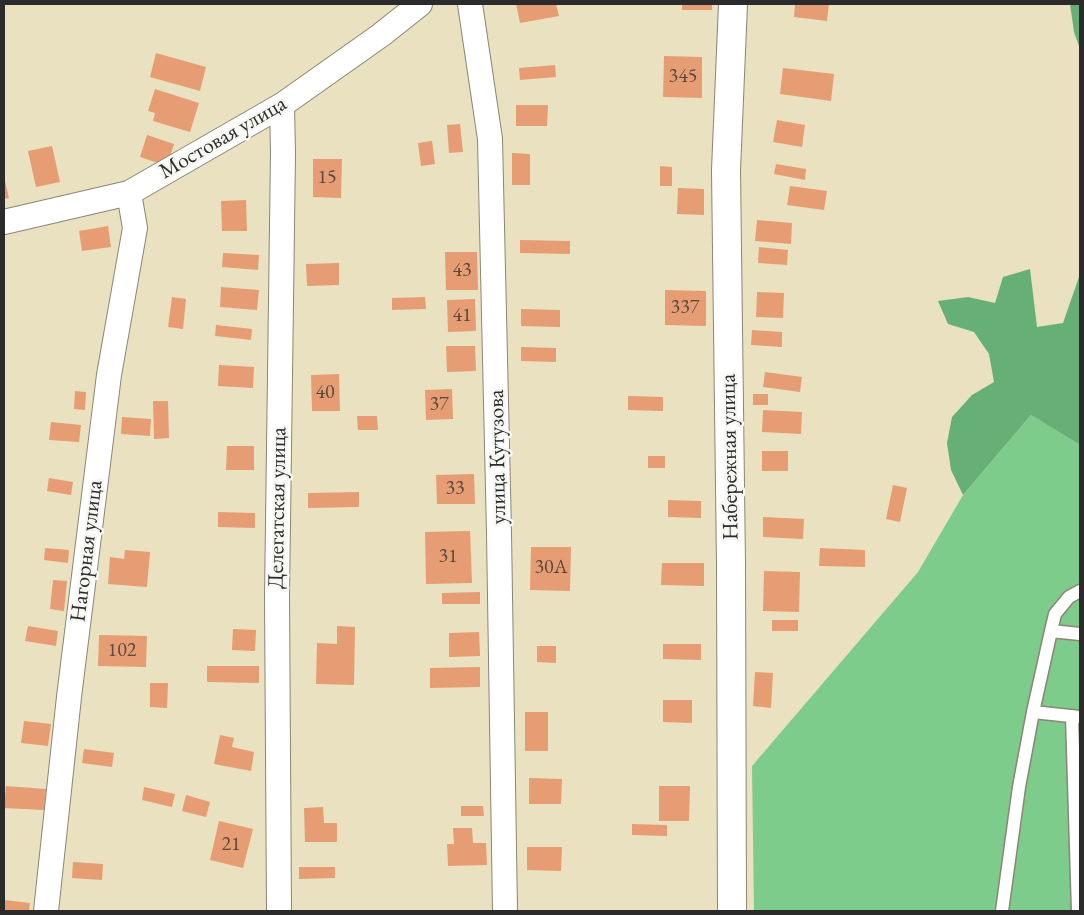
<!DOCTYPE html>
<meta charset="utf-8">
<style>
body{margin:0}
#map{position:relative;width:1084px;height:915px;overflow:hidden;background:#eae1c1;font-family:"EB Garamond",serif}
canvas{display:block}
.frame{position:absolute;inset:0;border:5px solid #2b2b2b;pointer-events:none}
</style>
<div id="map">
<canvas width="1084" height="915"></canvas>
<div class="frame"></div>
</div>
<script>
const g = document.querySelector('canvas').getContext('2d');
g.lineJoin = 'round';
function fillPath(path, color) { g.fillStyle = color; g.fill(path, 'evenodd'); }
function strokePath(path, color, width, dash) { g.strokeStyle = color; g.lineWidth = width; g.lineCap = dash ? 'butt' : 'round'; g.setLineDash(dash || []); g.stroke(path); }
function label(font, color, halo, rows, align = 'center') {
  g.font = font + ' "EB Garamond",serif'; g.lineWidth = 5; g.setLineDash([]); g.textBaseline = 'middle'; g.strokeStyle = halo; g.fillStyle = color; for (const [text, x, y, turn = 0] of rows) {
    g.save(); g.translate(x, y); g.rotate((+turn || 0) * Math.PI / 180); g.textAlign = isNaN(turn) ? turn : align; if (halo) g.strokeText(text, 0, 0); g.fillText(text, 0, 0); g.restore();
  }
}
fillPath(new Path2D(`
 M1031,415L1080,445V911H754L752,766L918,572L963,495Z`), '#7ecc8b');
fillPath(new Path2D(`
 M1070,4H1080V49L1074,32Z
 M1030,269L1037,327L1063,323L1080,274V445L1031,415L963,495L951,470L947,443L952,417L972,395L994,382L989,354L974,332L948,324L938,301L968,297L995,303L1003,277Z`), '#66b077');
fillPath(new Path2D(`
 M516,4H556L559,16L520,23Z
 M682,4H712V10H682Z
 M795,4H829L827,21L794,17Z
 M156,53L206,67L200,91L150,77Z
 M664,56L702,57V98L663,97Z
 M555,65L556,77L520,80L519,68Z
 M783,68L834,74L831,101L780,94Z
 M155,89L199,103L190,132L153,121L155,113L148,111Z
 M516,105H548L547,126H516Z
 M777,120L805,125L802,147L773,142Z
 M460,124L463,152L449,153L447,125Z
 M147,135L174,144L167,166L140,157Z
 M432,141L435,164L421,166L418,143Z
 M52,146L60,182L36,187L28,151Z
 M512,153L530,154V185H512Z
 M313,159H342L341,198L313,197Z
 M776,164L806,169L805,180L774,174Z
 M660,166L672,167V186H660Z
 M4,177L9,198L4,199Z
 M790,186L827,191L824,210L787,205Z
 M678,188L704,189V215L677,214Z
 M246,200L247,231H222L221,201Z
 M757,220L792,223L791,244L755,241Z
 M108,226L111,247L82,251L79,231Z
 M520,240L570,241V254L520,253Z
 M759,247L788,250L787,265L758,263Z
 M445,252H477L478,290H446Z
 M223,253L259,255L258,270L222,267Z
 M339,263V285L307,286L306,264Z
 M221,287L259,290L257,310L220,307Z
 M665,290L706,291V326L665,325Z
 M757,292L784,293L783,318L756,317Z
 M172,297L186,299L183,329L168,327Z
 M425,297L426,309L392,310V298Z
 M475,299L476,331L448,332L447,300Z
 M521,309L560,310V327L521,326Z
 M216,325L252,329L251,340L215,336Z
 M752,330L782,332V347L751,345Z
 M446,346H475L476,371L447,372Z
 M521,347L556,348V362L521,361Z
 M219,365L254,367L253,388L218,386Z
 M765,372L802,377L800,392L763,387Z
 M339,374L340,411H312L311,375Z
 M452,389L453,419L426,420L425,390Z
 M75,391L86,392L85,410L74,409Z
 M753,394H768V405H753Z
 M628,396L663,397V411L628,410Z
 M153,401H168L169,438L154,439Z
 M763,410L802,412L801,434L762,432Z
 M357,416H377L378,430H358Z
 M122,417L151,419L150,436L121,434Z
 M51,422L81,425L79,442L49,440Z
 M227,446H254V470H226Z
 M762,451H788V471H762Z
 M648,456H665V468H648Z
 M474,474L475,504H437L436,475Z
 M49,478L73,482L71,495L47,491Z
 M893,485L907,488L900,522L886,519Z
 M359,492V507L308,508V493Z
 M668,500L701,501V518L668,517Z
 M218,512L255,513V528L218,527Z
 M763,517L804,519L803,539L763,537Z
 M470,531L472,583L426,584L425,532Z
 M531,547H571L570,591L530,590Z
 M45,548L69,550L68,563L44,560Z
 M820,548L865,550V567L819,566Z
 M125,550L150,552L147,587L108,584L110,557L124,559Z
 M662,563H704V586L661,585Z
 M764,571L800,572L799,612L763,611Z
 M53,580L67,581L64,611L50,609Z
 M480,592V604H442V593Z
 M772,620H798V631H772Z
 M28,626L58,631L56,646L25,641Z
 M337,626L355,627L354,685L316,684L317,643L337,644Z
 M233,629L256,630L255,651L232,650Z
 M479,632L480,656L449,657V633Z
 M99,635L147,636L146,667L98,666Z
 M663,644H701V660L663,659Z
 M537,646H556V663L537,662Z
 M207,666H259V683L207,682Z
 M480,667V687L430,688V668Z
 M755,672L773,673L771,708L753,706Z
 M150,683H168L167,708L150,707Z
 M663,700H692V723L663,722Z
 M525,712H548V751H525Z
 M24,721L51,724L48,746L21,743Z
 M220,735L234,738L232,747L254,752L251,771L214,764Z
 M84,749L114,753L112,767L82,763Z
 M529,778L562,779L561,804H529Z
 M6,786L46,789L44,810L4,808Z
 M659,786H690L689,821H659Z
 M144,787L175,794L172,807L142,800Z
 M186,795L210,802L206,817L182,811Z
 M461,806H483L484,816H461Z
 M323,807L324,823H337V842H305L304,808Z
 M219,821L253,829L243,868L210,860Z
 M632,824L667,825V836L632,835Z
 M453,828H472L473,843H486L487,865L448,866L447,844H454Z
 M527,847H562L561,871L527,870Z
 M73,862L103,864L102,880L72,878Z
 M299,867H335V878L299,879Z
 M4,900L30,903L29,911H4Z`), '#e69d73');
const service = new Path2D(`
 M1051,631L1080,634
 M1033,712L1080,717
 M1072,716L1078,911
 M1002,911L1019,787L1033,712L1051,631L1055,614L1069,597L1080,591`);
const minor = new Path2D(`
 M470,4L490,139L499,533L505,911
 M4,222L129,193L282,105L381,35L420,4
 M46,911L69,697L109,375L135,228L129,193
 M279,911L277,596L283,153L282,105`);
const tertiary = new Path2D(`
 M732,911L731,565L726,170L733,4`);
strokePath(service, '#8a8676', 15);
strokePath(minor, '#8a8676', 26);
strokePath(tertiary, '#8a8676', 30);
strokePath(service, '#fff', 12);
strokePath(minor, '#fff', 24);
strokePath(tertiary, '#fff', 28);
label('20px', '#5a483d', null, [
 ["345",683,77],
 ["15",327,178],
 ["43",462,271],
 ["337",685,308],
 ["41",462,316],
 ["40",325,393],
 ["37",439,405],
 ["33",455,489],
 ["31",448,557],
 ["30А",551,568],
 ["102",122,651],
 ["21",231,845]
]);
label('22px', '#2b2b2b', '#f6f6f2', [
 ["Мостовая улица",223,138,-30],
 ["улица Кутузова",498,457,-91],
 ["Набережная улица",730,457,-91],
 ["Делегатская улица",278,508,-89],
 ["Нагорная улица",87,551,-83]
]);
</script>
